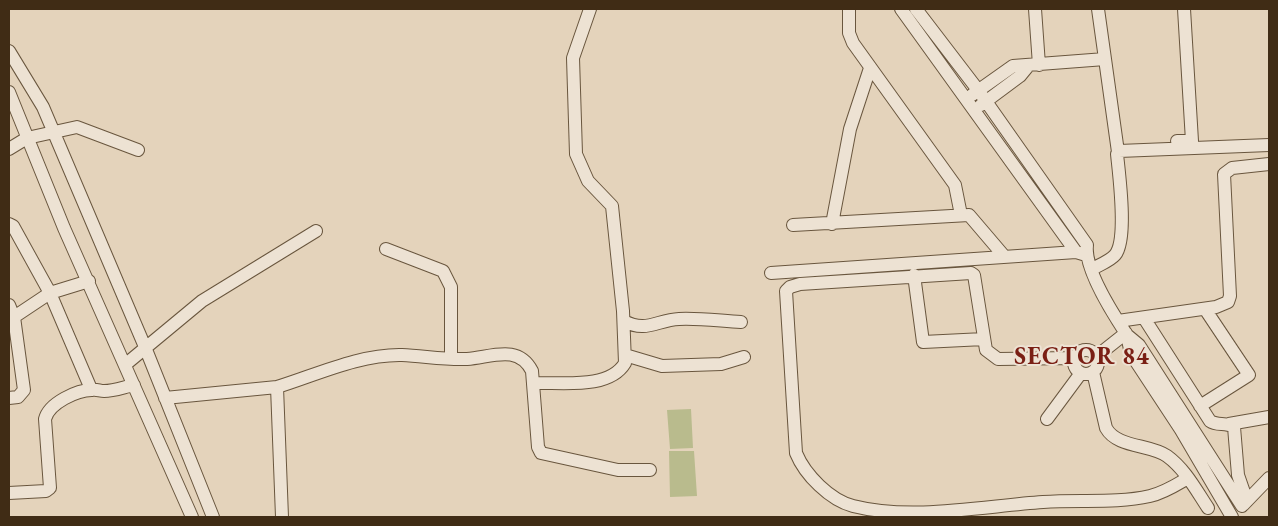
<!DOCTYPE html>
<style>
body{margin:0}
#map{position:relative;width:1278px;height:526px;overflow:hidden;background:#e4d3bb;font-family:"EB Garamond",serif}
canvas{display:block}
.frame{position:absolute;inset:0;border:10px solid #402c15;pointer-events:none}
</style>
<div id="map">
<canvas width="1278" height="526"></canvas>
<div class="frame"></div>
</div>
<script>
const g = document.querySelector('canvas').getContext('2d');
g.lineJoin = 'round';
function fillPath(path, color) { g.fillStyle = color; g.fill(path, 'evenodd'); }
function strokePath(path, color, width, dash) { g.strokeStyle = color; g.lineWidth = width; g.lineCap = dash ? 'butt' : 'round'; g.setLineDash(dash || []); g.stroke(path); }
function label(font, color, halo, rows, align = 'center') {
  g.font = font + ' "EB Garamond",serif'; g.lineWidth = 4; g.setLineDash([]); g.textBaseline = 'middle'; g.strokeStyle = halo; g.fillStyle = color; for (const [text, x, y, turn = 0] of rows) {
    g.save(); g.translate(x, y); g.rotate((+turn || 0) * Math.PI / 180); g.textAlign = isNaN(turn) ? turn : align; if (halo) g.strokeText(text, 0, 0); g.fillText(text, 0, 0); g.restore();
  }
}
fillPath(new Path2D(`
 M691,409L693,448L670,449L667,410Z
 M669,451H694L697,496L670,497Z`), '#b9bb8d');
const minor = new Path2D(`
 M849,9V33L853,43L955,185L961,215
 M901,9L1076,252L1086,255
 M916,9L978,90L1087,245C1084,269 1113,314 1127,335
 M1035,9L1039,65
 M1098,9L1118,152
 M9,51L43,107L145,347L213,517
 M9,92L64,228L192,517
 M972,95L1013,66L1105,59
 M981,105L1020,76L1029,65
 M1177,141H1192L1184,9
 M9,149L27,138L77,127L138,150
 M9,224L13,226L50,293L91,389
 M832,224L850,129L870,68
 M793,225L969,215L1004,256
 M386,249L443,271L451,287V358
 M1092,269C1099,265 1110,261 1115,255C1128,240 1119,174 1117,154L1119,151L1269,145
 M771,273L1076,252
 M914,275L923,342L984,339
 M9,305L14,317L24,390L18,397L9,398
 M14,317L50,293L89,281
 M1144,318L1210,421C1217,426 1226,422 1234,427L1238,475L1247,501
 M624,321C646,333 657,320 679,319C699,318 721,321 741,322
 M1118,321L1216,307L1228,302L1230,296L1224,174L1232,168L1269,164
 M1074 362a12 12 0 1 1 24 0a12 12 0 1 1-24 0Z
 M625,355L662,366L721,364L744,357
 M1097,356L1126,333
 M1074,358L998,359L986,350L974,275L971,273L800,284L790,287L786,291L796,453C805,475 830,500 853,506C912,521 984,506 1043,502C1079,499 1115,504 1150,496C1164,493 1176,485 1188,478
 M126,364L202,301L316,231
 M1093,372L1106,428C1117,448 1150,444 1167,456C1185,469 1196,490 1208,508
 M533,383C561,382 609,390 625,363L623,311L612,206L588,181L576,154L573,58L590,9
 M165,398L277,387
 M1200,406L1249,375L1205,309
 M1047,419L1081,373
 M1229,424L1269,417
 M9,493L46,491L50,488L45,419C49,403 77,390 92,390C96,389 100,391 104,391C114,391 124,387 134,385
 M1243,505L1269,478
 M282,517L277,387C316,375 360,354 402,355C424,356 445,360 467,359C492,357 518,344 532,371L538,447L541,453L618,470H650
 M1232,517L1181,430L1131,354L1127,335L1139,345L1242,506`);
strokePath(minor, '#69563e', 14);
strokePath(minor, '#ede2d3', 12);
g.letterSpacing = '1px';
label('bold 24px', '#7a1f14', '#ede2d3', [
 ["SECTOR 84",1082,357]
]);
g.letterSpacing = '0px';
</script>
